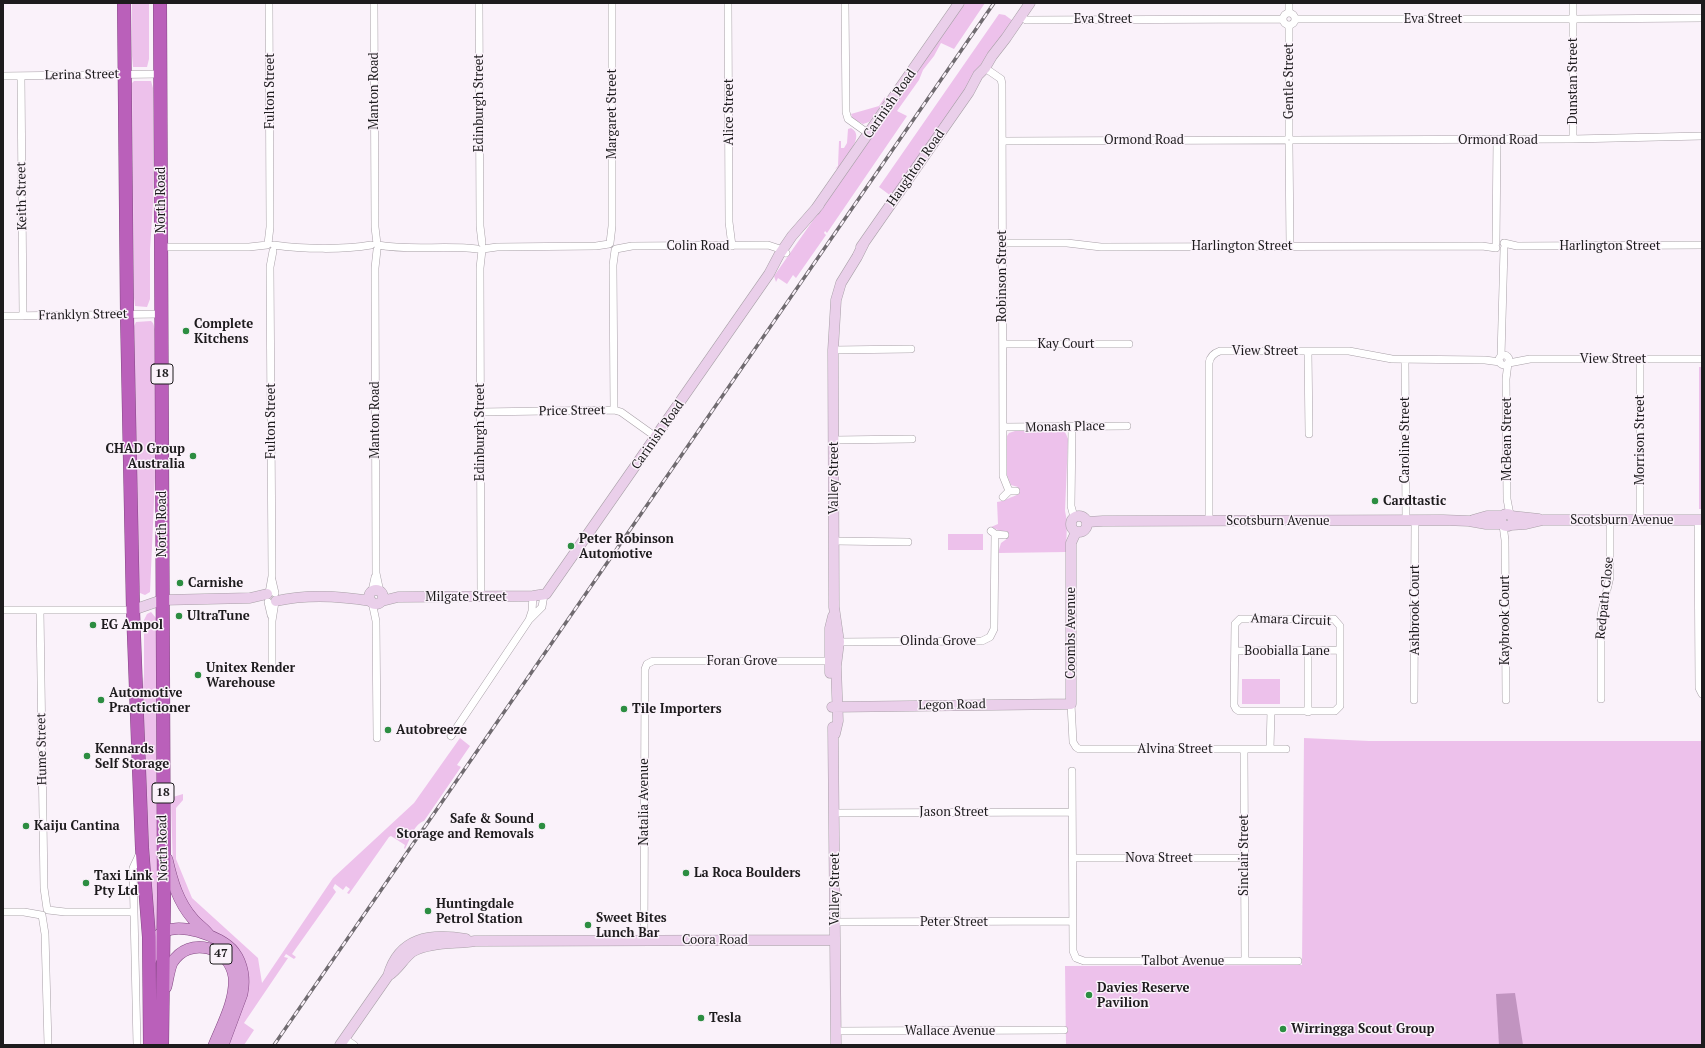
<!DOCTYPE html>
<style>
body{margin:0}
#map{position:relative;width:1705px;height:1048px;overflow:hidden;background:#faf2fa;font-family:"PT Serif",serif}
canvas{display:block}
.frame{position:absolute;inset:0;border:4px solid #1d1b1d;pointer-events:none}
</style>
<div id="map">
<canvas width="1705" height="1048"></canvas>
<div class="frame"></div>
</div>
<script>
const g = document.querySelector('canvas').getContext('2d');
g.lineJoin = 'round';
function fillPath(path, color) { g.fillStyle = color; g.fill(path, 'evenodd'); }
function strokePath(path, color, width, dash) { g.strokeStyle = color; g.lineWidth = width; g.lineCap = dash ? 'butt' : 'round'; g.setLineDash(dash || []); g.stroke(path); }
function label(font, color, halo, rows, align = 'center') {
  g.font = font + ' "PT Serif",serif'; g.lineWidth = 3; g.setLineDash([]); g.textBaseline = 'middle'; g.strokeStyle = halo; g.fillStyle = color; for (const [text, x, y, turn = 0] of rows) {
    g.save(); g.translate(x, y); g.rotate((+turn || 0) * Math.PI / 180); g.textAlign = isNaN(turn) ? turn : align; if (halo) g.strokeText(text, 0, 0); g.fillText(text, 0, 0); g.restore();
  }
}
fillPath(new Path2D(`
 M132,3H149V59L147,67H133L132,56Z
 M965,3H985L954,49L941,43L934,56L923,70L919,80L897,111L907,116L827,233L825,231L824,233L826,235L796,278L793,275L787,284L778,278L776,282L774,276Z
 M999,14L1005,15L1013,21L985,63L891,196L879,187Z
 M134,81H151L153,88V204L150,249V299L147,307L135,306L134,298L132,83Z
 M885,97L886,99L869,122L863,124L853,119L851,114L879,106Z
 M851,128C866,136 845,157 839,167L835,169L838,166L839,141H841V148H844L847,143L848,129Z
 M151,321L153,323L155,329V478L150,592L145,595L140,593L139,587L134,326L136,322Z
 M1699,367H1702V509H1699Z
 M1063,430L1066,434L1068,439L1065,511L1067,521L1066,552L998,553L1001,543L1008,538L1007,531H1000L991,527L998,524L997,502C1005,501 1011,497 1019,494L1018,487L1011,485L1007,475V436L1009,433L1015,431Z
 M948,534H983V550H948Z
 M151,612L156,618L157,790L160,921L156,936L149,895L142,701L144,674V620L147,614Z
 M1242,679H1280V704H1242Z
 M460,738L470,746L457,765L461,767L424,821C413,825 410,840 405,849L404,848L405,845L391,836L389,837L349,894L347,893L350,889L346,886L343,890L335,884L333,888L336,892L292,954L296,957L294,959L286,954L284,957L288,958L244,1023L254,1030L244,1045H229L246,998L247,974L195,915L183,896L173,869L171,801L173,797L183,794V800L176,808V859L192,898L258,958L262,983L333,878L414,803Z
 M1304,738L1369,741H1702V1045H1066L1065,966L1302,965Z`), '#edc1eb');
fillPath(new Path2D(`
 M1515,993L1523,1045H1499L1496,994Z`), '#c194c0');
const street = new Path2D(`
 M374,3L375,227L377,244
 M479,3L480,226L482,243
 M728,3L729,222L732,246
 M845,3L846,112L848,119L869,134
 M1573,3V15
 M1289,12V3
 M1283 19a6 6 0 1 1 12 0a6 6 0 1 1-12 0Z
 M1021,16L1026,20L1283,19
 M1296,19H1569
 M1576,19L1702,18
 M1573,22V139
 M985,68L1001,79L1002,84L1003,476L1009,491
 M3,76L161,74
 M21,76L23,316
 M1289,136V25
 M1293,140L1573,139L1702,136
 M1002,141L1285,140
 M1289,144L1290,246
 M610,243L612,226V3
 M1002,243H1067L1101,247L1482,246L1496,248
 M1496,243L1497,140
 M1504,243L1517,246L1702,245
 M268,244L270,227L269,3
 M274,245C302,249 343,250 371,245
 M378,245C410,251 444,245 477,249
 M161,247H249L267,245
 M483,249L497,247L596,246L609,244
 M616,249L632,246L768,245L783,250L786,253
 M377,250L375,268L376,573L380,592
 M3,316L162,314
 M1003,344H1129
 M833,350L911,349
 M1308,351L1309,434
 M1499 360a5 5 0 1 1 10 0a5 5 0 1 1-10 0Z
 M1501,356L1504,249
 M1640,359V520
 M1405,360L1406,521
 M1508,363L1506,379L1507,499L1510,515
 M1509,363L1530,359H1702
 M614,410L613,265L615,250
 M480,412L614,410L621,412L656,437
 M1003,427L1127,426
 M1072,427L1071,506L1074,517
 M834,440L912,439
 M1003,497L1009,491H1016
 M1698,520L1699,688L1702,694
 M1209,521V363C1210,356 1214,353 1220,351H1349L1392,359L1485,360L1500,362
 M1503,525L1505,540L1506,700
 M991,531L995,534L1005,535
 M834,541L908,542
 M272,580L275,593
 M372,591L375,577
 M269,593L272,576L270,267L273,251
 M481,597L480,268L482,250
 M268,602L271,615
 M372,602L376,621L377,738
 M3,610H133
 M40,610L44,888L47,909
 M529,620L532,611L533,596
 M836,642L982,641L990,637L994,629L995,534
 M1235,651L1340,650
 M272,666V621L275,602
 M1601,699V615L1610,577V520
 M1414,700L1415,521
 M1071,704L1073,742L1076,747L1079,749H1286
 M1308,712V651
 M451,736L529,620L542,607L544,595
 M1244,749L1245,961
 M1270,749L1271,711H1335L1340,706V626L1334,619H1240L1235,624L1234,705L1236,709L1239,711H1271
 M1072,771L1073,951L1076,958L1084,961H1298
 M835,813L1072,812
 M1073,858H1244
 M48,910L65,912H134
 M3,912H24L41,915
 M42,915L45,934L48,1045
 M835,922L1072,921
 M644,940L645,669L647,664L653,661H834
 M836,1031L1064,1030
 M345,1039L354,1045
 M137,1045L133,868L140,853`);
const secondary = new Path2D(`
 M815,210L959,3
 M861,247L969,92L978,75L985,68L992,56L1006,38L1030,3
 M1501 520a6 6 0 1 1 12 0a6 6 0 1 1-12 0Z
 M1071 524a8 8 0 1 1 16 0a8 8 0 1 1-16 0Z
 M1511,516L1539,519
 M1473,520L1487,516H1502
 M1087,522L1103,521L1443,520L1469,521L1486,524H1501
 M1511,525L1526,524L1543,520H1702
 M369 597a7 7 0 1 1 14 0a7 7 0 1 1-14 0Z
 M276,601C306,594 341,596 371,601
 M382,601L398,597L533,596L546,594L769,274L779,255L792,236L819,205
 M133,610L162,600L250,598L267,594
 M830,673V628L833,616
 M832,707L1071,704V543L1076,532
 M833,727L836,1045
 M835,734L838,721L836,666L839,642L834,607L833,350L836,300L841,283L857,257L864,243
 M388,976C398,970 403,959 412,952C427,942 457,944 475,941L835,940
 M340,1045L388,976C399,937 430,933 466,939`);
const primary = new Path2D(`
 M167,859C172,881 178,902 193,919C198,925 205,929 209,935
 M150,961L157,948L159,935C175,919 222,936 234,952C243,964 245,980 242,994L223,1045
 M166,987C168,979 169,970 172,963C189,935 230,947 234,977C236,1000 222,1025 214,1045`);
const highway = new Path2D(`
 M124,3L127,315L133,610L142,848L149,937L150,1045
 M160,3L164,895L162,1045`);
strokePath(street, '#a8a0a7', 8);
strokePath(secondary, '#a8a0a7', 11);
strokePath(primary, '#834883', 12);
strokePath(highway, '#834883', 14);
strokePath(street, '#fff', 7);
strokePath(secondary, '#eacfea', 10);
strokePath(primary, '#d6a0d6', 11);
strokePath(highway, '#ba60ba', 13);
const rail = new Path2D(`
 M274,1045L994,3`);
strokePath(rail, '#706b70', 3.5);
strokePath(rail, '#faf2fa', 2, [6]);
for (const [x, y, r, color] of [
 [186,331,4,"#2c8d41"],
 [193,456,4,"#2c8d41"],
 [1375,501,4,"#2c8d41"],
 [571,546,4,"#2c8d41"],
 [180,583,4,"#2c8d41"],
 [179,616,4,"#2c8d41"],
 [93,625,4,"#2c8d41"],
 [198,675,4,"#2c8d41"],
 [101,700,4,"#2c8d41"],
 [624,709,4,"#2c8d41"],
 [388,730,4,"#2c8d41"],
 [87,756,4,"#2c8d41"],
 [26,826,4,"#2c8d41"],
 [542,826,4,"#2c8d41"],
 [686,873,4,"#2c8d41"],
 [86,883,4,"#2c8d41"],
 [428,911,4,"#2c8d41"],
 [588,925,4,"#2c8d41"],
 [1089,995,4,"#2c8d41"],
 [701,1018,4,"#2c8d41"],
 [1283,1029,4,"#2c8d41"]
]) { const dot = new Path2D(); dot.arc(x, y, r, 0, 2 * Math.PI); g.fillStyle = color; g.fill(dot); strokePath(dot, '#faf2fa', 1.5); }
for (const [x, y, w] of [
 [162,374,22],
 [163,793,22],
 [221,954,22]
]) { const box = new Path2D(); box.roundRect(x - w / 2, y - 10, w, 20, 3); g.fillStyle = '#faf2fa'; g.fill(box); strokePath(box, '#1d1b1d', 1); }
label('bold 12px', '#1d1b1d', null, [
 ["18",162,374],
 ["18",163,793],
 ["47",221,954]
]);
label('13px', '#1d1b1d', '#faf2fa', [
 ["Eva Street",1103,19],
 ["Eva Street",1433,19],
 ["Lerina Street",82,75,-1],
 ["Gentle Street",1289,81,-90],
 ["Dunstan Street",1573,81,-90],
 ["Fulton Street",270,91,-90],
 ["Manton Road",374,91,-90],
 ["Edinburgh Street",479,103,-90],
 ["Carinish Road",890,104,-55],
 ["Alice Street",729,112,-90],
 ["Margaret Street",612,114,-90],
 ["Ormond Road",1144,140],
 ["Ormond Road",1498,140],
 ["Haughton Road",916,168,-55],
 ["Keith Street",22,196,-91],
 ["North Road",161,200,-90],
 ["Colin Road",698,246],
 ["Harlington Street",1242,246],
 ["Harlington Street",1610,246],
 ["Robinson Street",1002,276,-90],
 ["Franklyn Street",83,315,-1],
 ["Kay Court",1066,344],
 ["View Street",1265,351],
 ["View Street",1613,359],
 ["Price Street",572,411,-1],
 ["Manton Road",375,420,-90],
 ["Fulton Street",271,421,-90],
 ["Monash Place",1065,427,-1],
 ["Edinburgh Street",480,432,-90],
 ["Carinish Road",658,435,-55],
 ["McBean Street",1507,439,-90],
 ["Caroline Street",1405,440,-90],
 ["Morrison Street",1640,440,-90],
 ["Valley Street",834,478,-90],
 ["Scotsburn Avenue",1622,520],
 ["Scotsburn Avenue",1278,521],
 ["North Road",162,524,-90],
 ["Milgate Street",466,597],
 ["Redpath Close",1605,598,-84],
 ["Ashbrook Court",1415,610,-90],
 ["Amara Circuit",1291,620,2],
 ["Kaybrook Court",1505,620,-90],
 ["Coombs Avenue",1071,633,-90],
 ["Olinda Grove",938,641],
 ["Boobialla Lane",1287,651],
 ["Foran Grove",742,661],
 ["Legon Road",952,705,-1],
 ["Hume Street",42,749,-91],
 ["Alvina Street",1175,749],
 ["Natalia Avenue",644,802,-90],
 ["Jason Street",954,812],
 ["North Road",163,848,-91],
 ["Sinclair Street",1244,855,-90],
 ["Nova Street",1159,858],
 ["Valley Street",835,889,-90],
 ["Peter Street",954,922],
 ["Coora Road",715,940],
 ["Talbot Avenue",1183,961],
 ["Wallace Avenue",950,1031]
]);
label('bold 13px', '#1d1b1d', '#faf2fa', [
 ["Complete",194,324],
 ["Kitchens",194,339],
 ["CHAD Group",185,449,"right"],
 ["Australia",185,464,"right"],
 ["Cardtastic",1383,501],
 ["Peter Robinson",579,539],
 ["Automotive",579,554],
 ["Carnishe",188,583],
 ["UltraTune",187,616],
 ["EG Ampol",101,625],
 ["Unitex Render",206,668],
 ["Warehouse",206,683],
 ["Automotive",109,693],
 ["Practictioner",109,708],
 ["Tile Importers",632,709],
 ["Autobreeze",396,730],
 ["Kennards",95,749],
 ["Self Storage",95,764],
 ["Safe & Sound",534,819,"right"],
 ["Storage and Removals",534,834,"right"],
 ["Kaiju Cantina",34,826],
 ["La Roca Boulders",694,873],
 ["Taxi Link",94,876],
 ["Pty Ltd",94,891],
 ["Huntingdale",436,904],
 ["Petrol Station",436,919],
 ["Sweet Bites",596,918],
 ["Lunch Bar",596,933],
 ["Davies Reserve",1097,988],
 ["Pavilion",1097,1003],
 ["Tesla",709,1018],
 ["Wirringga Scout Group",1291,1029]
], 'left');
</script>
